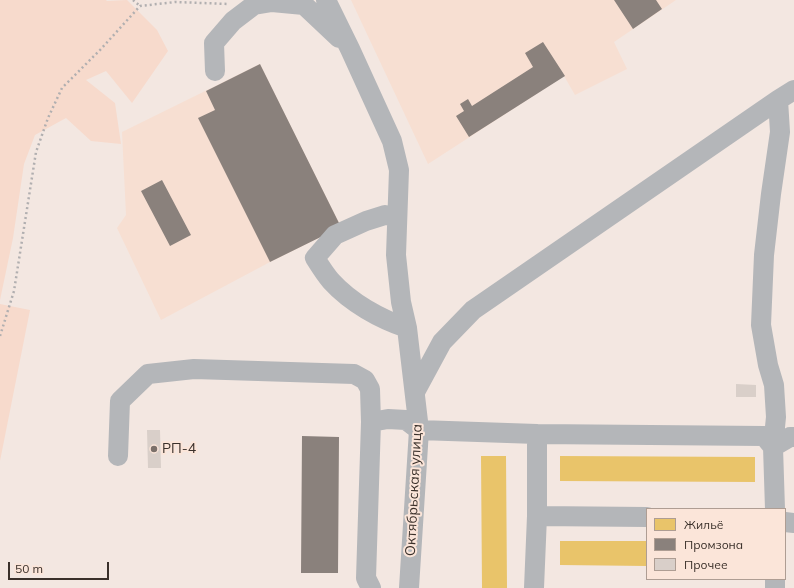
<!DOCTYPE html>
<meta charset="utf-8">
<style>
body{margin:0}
#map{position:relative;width:794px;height:588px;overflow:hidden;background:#f3e7e1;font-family:Mulish,sans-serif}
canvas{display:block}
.legend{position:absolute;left:646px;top:508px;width:140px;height:72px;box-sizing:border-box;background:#fbe5d9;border:1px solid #ae9d93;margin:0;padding:5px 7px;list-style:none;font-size:12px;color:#3a302a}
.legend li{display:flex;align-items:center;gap:8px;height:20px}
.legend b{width:20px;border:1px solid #ae9d93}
.scale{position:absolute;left:8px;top:562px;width:101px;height:18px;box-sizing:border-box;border:2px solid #3a302a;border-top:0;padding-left:5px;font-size:12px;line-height:14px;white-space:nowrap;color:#3a302a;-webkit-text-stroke:3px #fbe5d9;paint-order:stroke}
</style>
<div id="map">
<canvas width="794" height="588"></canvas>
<ul class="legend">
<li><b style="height:11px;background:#e9c46a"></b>Жильё</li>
<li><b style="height:11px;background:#8a817c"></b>Промзона</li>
<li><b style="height:11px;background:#d9cfc9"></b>Прочее</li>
</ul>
<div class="scale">50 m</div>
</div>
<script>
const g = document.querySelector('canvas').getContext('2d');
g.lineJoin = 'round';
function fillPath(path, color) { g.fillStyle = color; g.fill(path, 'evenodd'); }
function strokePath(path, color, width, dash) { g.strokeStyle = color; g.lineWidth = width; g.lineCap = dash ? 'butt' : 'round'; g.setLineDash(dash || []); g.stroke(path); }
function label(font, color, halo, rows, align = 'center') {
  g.font = font + ' Mulish,sans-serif'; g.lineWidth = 4; g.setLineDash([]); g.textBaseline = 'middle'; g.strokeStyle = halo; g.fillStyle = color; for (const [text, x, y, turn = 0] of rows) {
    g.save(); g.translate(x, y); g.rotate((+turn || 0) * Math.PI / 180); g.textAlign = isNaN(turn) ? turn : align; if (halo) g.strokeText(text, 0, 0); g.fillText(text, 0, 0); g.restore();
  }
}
fillPath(new Path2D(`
 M351,0H676L614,42L627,69L575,95L564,76L428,164Z
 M260,64L341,227L270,262L161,320L117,228L126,215L122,132Z`), '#f7dfd2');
fillPath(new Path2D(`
 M0,0H106L107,1L127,0L157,30L168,51L132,103L106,71L86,80L115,103L121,144L91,141L66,118L35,135L24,164L13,238L0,300Z
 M0,304L30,310L0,461Z`), '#f7dacc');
fillPath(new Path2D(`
 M481,456H506L507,588H482Z
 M560,456L755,457V482L560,481Z
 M560,541H647V566L560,565Z`), '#e9c46a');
fillPath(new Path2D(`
 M614,0H656L662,9L633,29Z
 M543,42L565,76L469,137L456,116L464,111L460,104L468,99L472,106L533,67L525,53Z
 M260,64L341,227L270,262L198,118L215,110L206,91Z
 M162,180L191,235L170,246L141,191Z
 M302,436L339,437L338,573H301Z`), '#8a817c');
fillPath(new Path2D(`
 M736,384L756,385V397H736Z
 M147,430H160L161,468H148Z`), '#d9cfc9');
strokePath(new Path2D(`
 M133,0L140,6
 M0,336L14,291L36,152L48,118L62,88L101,49L140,6L175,2L229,4`), '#b1afb0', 2.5, [2, 3]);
strokePath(new Path2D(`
 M326,0L350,49L392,141L399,170L396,255L401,302L407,328L419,430L409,588
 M215,71L214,43L233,21L254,5L272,2L304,5L339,38
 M397,217L385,215L366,221L335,235L315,258C320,266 325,274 331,281C351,303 380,319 407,328
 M415,392L442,342L473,310L778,100L794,90
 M537,434L764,436L773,447L775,509
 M773,447L776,417L774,385L768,365L761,325L764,255L771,194L780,132L778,100
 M773,447L790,437H794
 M118,456L120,401L148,374L194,369L354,374L365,380L370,389L371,422L388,419L406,420L419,430L537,434V516L534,588
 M537,516L647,517
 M785,522L794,523
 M775,579V588
 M371,588L366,578L371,422`), '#b4b6b9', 20);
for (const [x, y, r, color] of [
 [154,449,4,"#7b706a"]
]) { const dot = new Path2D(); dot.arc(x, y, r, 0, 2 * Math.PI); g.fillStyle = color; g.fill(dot); strokePath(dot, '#fbe5d9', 1.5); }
label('14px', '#3a302a', '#fbe5d9', [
 ["РП-4",162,449]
], 'left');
label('14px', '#3a302a', '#fbe5d9', [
 ["Октябрьская улица",414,490,-87]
]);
</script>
